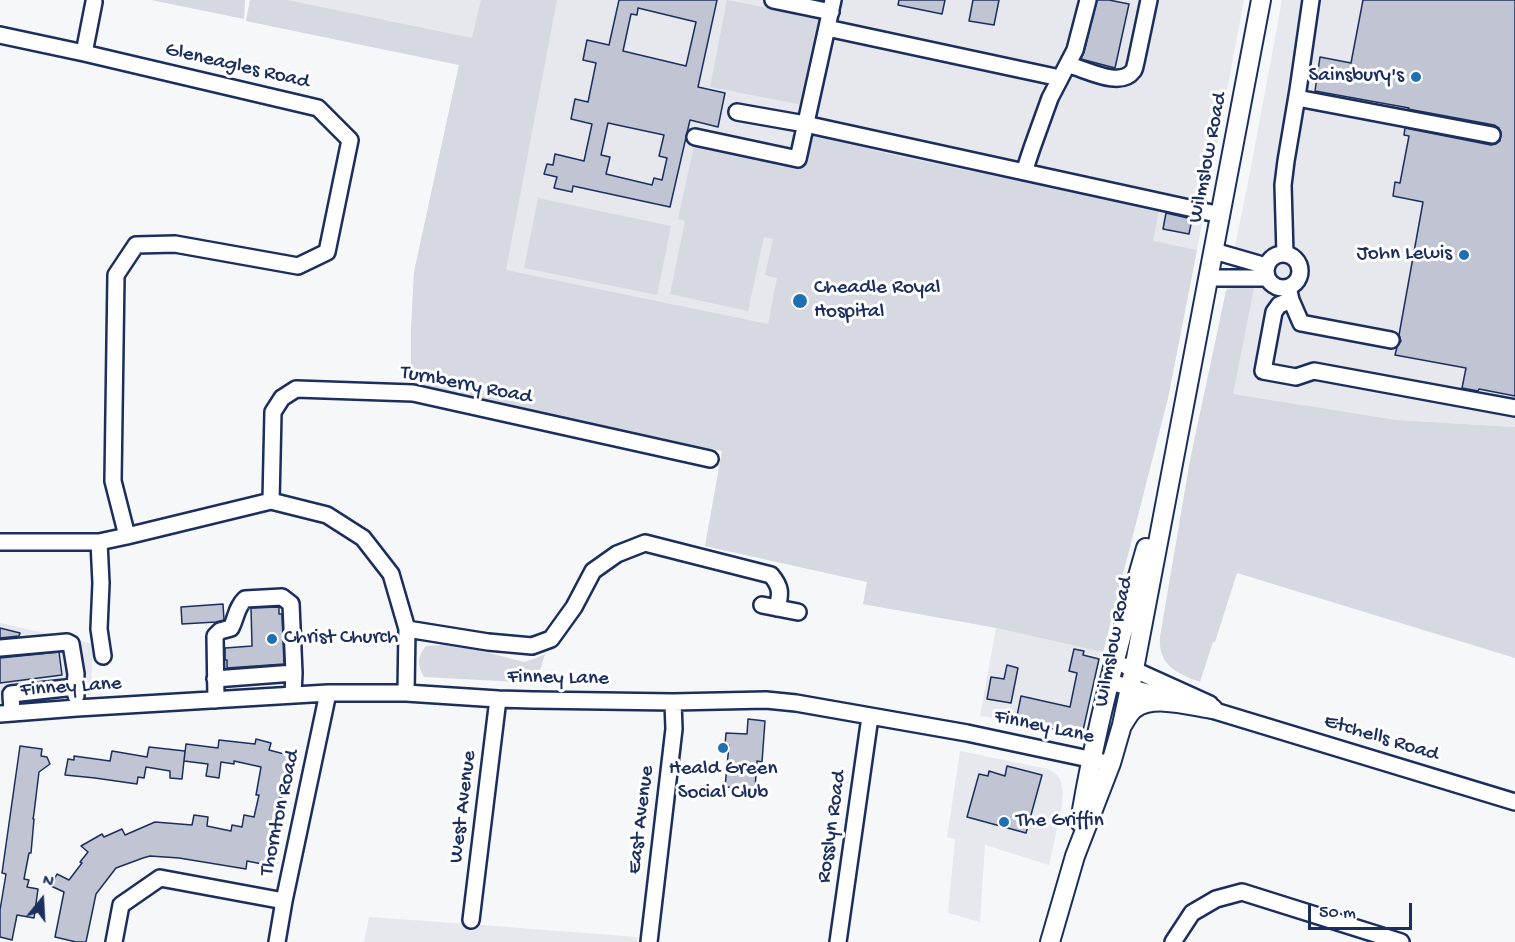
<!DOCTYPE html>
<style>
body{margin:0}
#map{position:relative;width:1515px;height:942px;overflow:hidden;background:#f6f7f9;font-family:"Gochi Hand",sans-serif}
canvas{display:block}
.north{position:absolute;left:12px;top:870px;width:60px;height:60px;-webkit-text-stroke:4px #fff;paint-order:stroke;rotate:18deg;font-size:16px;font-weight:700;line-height:24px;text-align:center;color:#1b2f5e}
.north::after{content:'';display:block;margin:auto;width:21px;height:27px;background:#1b2f5e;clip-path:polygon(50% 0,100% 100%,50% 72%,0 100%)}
.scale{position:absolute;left:1308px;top:903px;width:104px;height:27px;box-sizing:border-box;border:3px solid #1b2f5e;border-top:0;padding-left:8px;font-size:18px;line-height:21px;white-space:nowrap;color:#1b2f5e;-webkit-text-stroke:4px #fff;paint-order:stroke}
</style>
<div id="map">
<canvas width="1515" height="942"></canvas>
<div class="north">N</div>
<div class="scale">50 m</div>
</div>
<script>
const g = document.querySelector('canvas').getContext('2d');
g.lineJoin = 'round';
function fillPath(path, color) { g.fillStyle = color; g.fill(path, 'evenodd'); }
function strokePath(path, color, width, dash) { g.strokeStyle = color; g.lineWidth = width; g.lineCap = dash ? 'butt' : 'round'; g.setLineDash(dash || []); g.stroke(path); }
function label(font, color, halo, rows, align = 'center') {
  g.font = font + ' "Gochi Hand",sans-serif'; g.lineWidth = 6; g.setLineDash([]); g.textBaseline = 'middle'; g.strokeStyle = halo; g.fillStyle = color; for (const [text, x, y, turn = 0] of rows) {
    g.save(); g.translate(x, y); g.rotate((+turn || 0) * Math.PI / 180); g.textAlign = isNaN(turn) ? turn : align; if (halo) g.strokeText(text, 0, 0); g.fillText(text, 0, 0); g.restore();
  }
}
fillPath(new Path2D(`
 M250,0H1244L1197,250L1168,398L1103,652H1101L1083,733L1080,734L1039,727L1009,720L980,716L996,628L863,604L867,582L705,546L722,451L411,385V330L414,272L459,65L246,21Z
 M1282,0H1515V427L1397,420L1206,390L1251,167Z
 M0,623L93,644L91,695L0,701Z
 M960,751L1048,769L1057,775L1060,779L1063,791L1062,807L1049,865L985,845L980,922L948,913L955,839L947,837Z
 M369,917L481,925L637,937V942H364Z`), '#e6e8ee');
fillPath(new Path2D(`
 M151,0H245L244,19Z
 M250,0H287L472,38L481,0H557L506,270L768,324L777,278L765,275L773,239L764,237L748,311L670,294L685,221L678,219L695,141L790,161L807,134L893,155L1159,210L1153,241L1197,250L1168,398L1103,652L997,628L863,604L867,582L705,546L722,451L411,385V330L414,272L459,65L246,21Z
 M727,0L820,18L803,105L710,87Z
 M538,198L671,226L657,295L524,268Z
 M1239,286L1254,288L1233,394L1397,420L1515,427V658L1237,573L1215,642H1213L1200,682C1176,673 1158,665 1160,637L1190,460L1226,291L1232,288Z
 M441,645L462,646L524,662L534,659L545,654L536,683L424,677C417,665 417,656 426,646Z`), '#d6d9e2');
const building = new Path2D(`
 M619,0H717L698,87L725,93L718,127L690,120L670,207L573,186L572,192L554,188L557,177L544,174L547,164L553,165L555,154L584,161L592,124L571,119L575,99L588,102L596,63L583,60L587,40L609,45ZM638,8L696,22L686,66L623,51L631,14L637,15ZM608,123L664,135L659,156L667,158L662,180L654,178L652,185L606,174L610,157L601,155Z
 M899,0H945L942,14L898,5Z
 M973,0H999L994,25L969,21Z
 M1097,0H1109L1129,4L1115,68L1081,59L1084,52Z
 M1363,0H1515V396L1479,389L1478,391L1462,388L1466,368L1395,355L1397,347L1401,341L1399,335L1423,202L1393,196L1395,182L1400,183L1409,136L1404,135L1405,128L1491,145L1496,144L1500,141L1501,132L1499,128L1494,125L1408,109L1409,108L1315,91L1320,57L1351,63Z
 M1166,213L1192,219L1189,234L1163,229Z
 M223,604L224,620L216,622L182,624L181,607Z
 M279,607V614H282L284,664L227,668V660H225V648L252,646L251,608Z
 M0,628L20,633L19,636L0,638Z
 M1074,649L1084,651L1083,655L1099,659L1082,735L1016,721L1021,696L1070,707L1077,673L1069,671Z
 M59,652L62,675L0,683V658Z
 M1007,665L1018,668L1011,703L987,699L991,677L1004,679Z
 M748,719L765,721L762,762L757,761L755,789L725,787L729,745H725L726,733L747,734Z
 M256,739L271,743L269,750L288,755L280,797L282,798L277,823H275L267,865L247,861L246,869L179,858L150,856L143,858L116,868L96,894L86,942H76L55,937L64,892L51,886L57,874L69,880L82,863L80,862L88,852L81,846L102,834L104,837L122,829L125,835L155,822L192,825L194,815L208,817L207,826L231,831L232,825L242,827L244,815L254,817L259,795H256L261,767L234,761V764L221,762L219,778L206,776L208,764L184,761L186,744L218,748L219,740L255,744Z
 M20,746L42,749L41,756L47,757L50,764L39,772L34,813L33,819H34L31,853H29L24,879L29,880L27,887L38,889L34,918L17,915L12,940L0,937V910L6,874L2,873Z
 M149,747L185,751L182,779L170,778V771L146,767L144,778L138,777L137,784L95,778L65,775L68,759L74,760V756L110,761L112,751L147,757Z
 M1007,766L1042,775L1026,833L967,817L979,774L988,776L989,771L1005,776Z`);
fillPath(building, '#c0c4d3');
strokePath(building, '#1b2f5e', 1.5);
const minor = new Path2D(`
 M773,0L831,12
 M827,28L1060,78
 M0,35L84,53L318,108L350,140L327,252L298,266L175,244L136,245L116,275L113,481L127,536L99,542H0
 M84,53L94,2
 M1068,65C1084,68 1120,89 1133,71C1135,69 1135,65 1136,62L1149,0
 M1297,98L1492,135
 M737,112L805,124L1221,215
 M695,137L798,159L833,0
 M1024,172L1032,148L1050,98L1075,50L1088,0
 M1214,251L1266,266
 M1266 271a17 17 0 1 1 34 0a17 17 0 1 1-34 0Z
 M1285,254L1283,185L1286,161L1298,90L1311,0
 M1209,278H1267
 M1288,287L1291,300L1301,323L1391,340
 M1291,300L1279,305L1274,312L1263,371L1296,377L1314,371L1515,408
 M271,501L273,412L282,398L296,389L413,393L710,459
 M127,536L271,501L327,515L363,538L391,574L407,629L406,693
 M99,542L101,583L99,629L103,656
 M762,605L798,612
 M407,629L488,642L532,646L551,639L574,607L593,571L617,554L645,543L771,575C781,587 781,593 777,608
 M0,648L67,642L71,644L76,674L75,687
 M1126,666L1210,704
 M215,679L294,673
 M1110,682L1170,698
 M216,700L215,636L220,631L231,628C237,616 236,608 245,599L282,597L291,604L294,673L293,695
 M1202,707L1515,802
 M12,713L11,694L75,687L76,696
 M0,714L77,708L328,693H406L498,699L533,700L673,702L766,700L796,703L967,733L1103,762
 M471,920L498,699
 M114,942L121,905L160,878L284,901
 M277,942L284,901L328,693
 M649,942L674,729L673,702
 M838,942L870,717
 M1173,942L1192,913L1216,899L1242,892L1401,942`);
const major = new Path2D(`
 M1123,724C1126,719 1130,712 1134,709C1153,694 1191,706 1213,709
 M1080,822C1095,729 1120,638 1146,548
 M1050,942L1075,856L1111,763L1122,725L1134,669L1261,0`);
strokePath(minor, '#1b2f5e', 20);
strokePath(major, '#1b2f5e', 22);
strokePath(minor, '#fff', 15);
strokePath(major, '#fff', 18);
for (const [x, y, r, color] of [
 [1416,77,6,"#1f6fb2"],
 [1464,255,6,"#1f6fb2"],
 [800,301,8,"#1f6fb2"],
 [272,639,6,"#1f6fb2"],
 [723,748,6,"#1f6fb2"],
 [1004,822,6,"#1f6fb2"]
]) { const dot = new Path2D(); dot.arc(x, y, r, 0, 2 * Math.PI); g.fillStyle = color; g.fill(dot); strokePath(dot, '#fff', 2); }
label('21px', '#1b2f5e', '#fff', [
 ["Gleneagles Road",237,67,13],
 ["Wilmslow Road",1209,158,-79],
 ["Turnberry Road",466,386,11],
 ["Wilmslow Road",1115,642,-79],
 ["Finney Lane",558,679,1],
 ["Finney Lane",71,688,-4],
 ["Finney Lane",1044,728,12],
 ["Etchells Road",1381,739,17],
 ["West Avenue",464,807,-83],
 ["Thornton Road",281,813,-78],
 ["East Avenue",642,820,-83],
 ["Rosslyn Road",833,827,-82]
]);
label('21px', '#1b2f5e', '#fff', [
 ["Sainsbury's",1404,77,"right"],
 ["John Lewis",1452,255,"right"],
 ["Cheadle Royal",814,289],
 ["Hospital",814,313],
 ["Christ Church",284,639],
 ["Heald Green",723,770,"center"],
 ["Social Club",723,794,"center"],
 ["The Griffin",1016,822]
], 'left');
</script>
